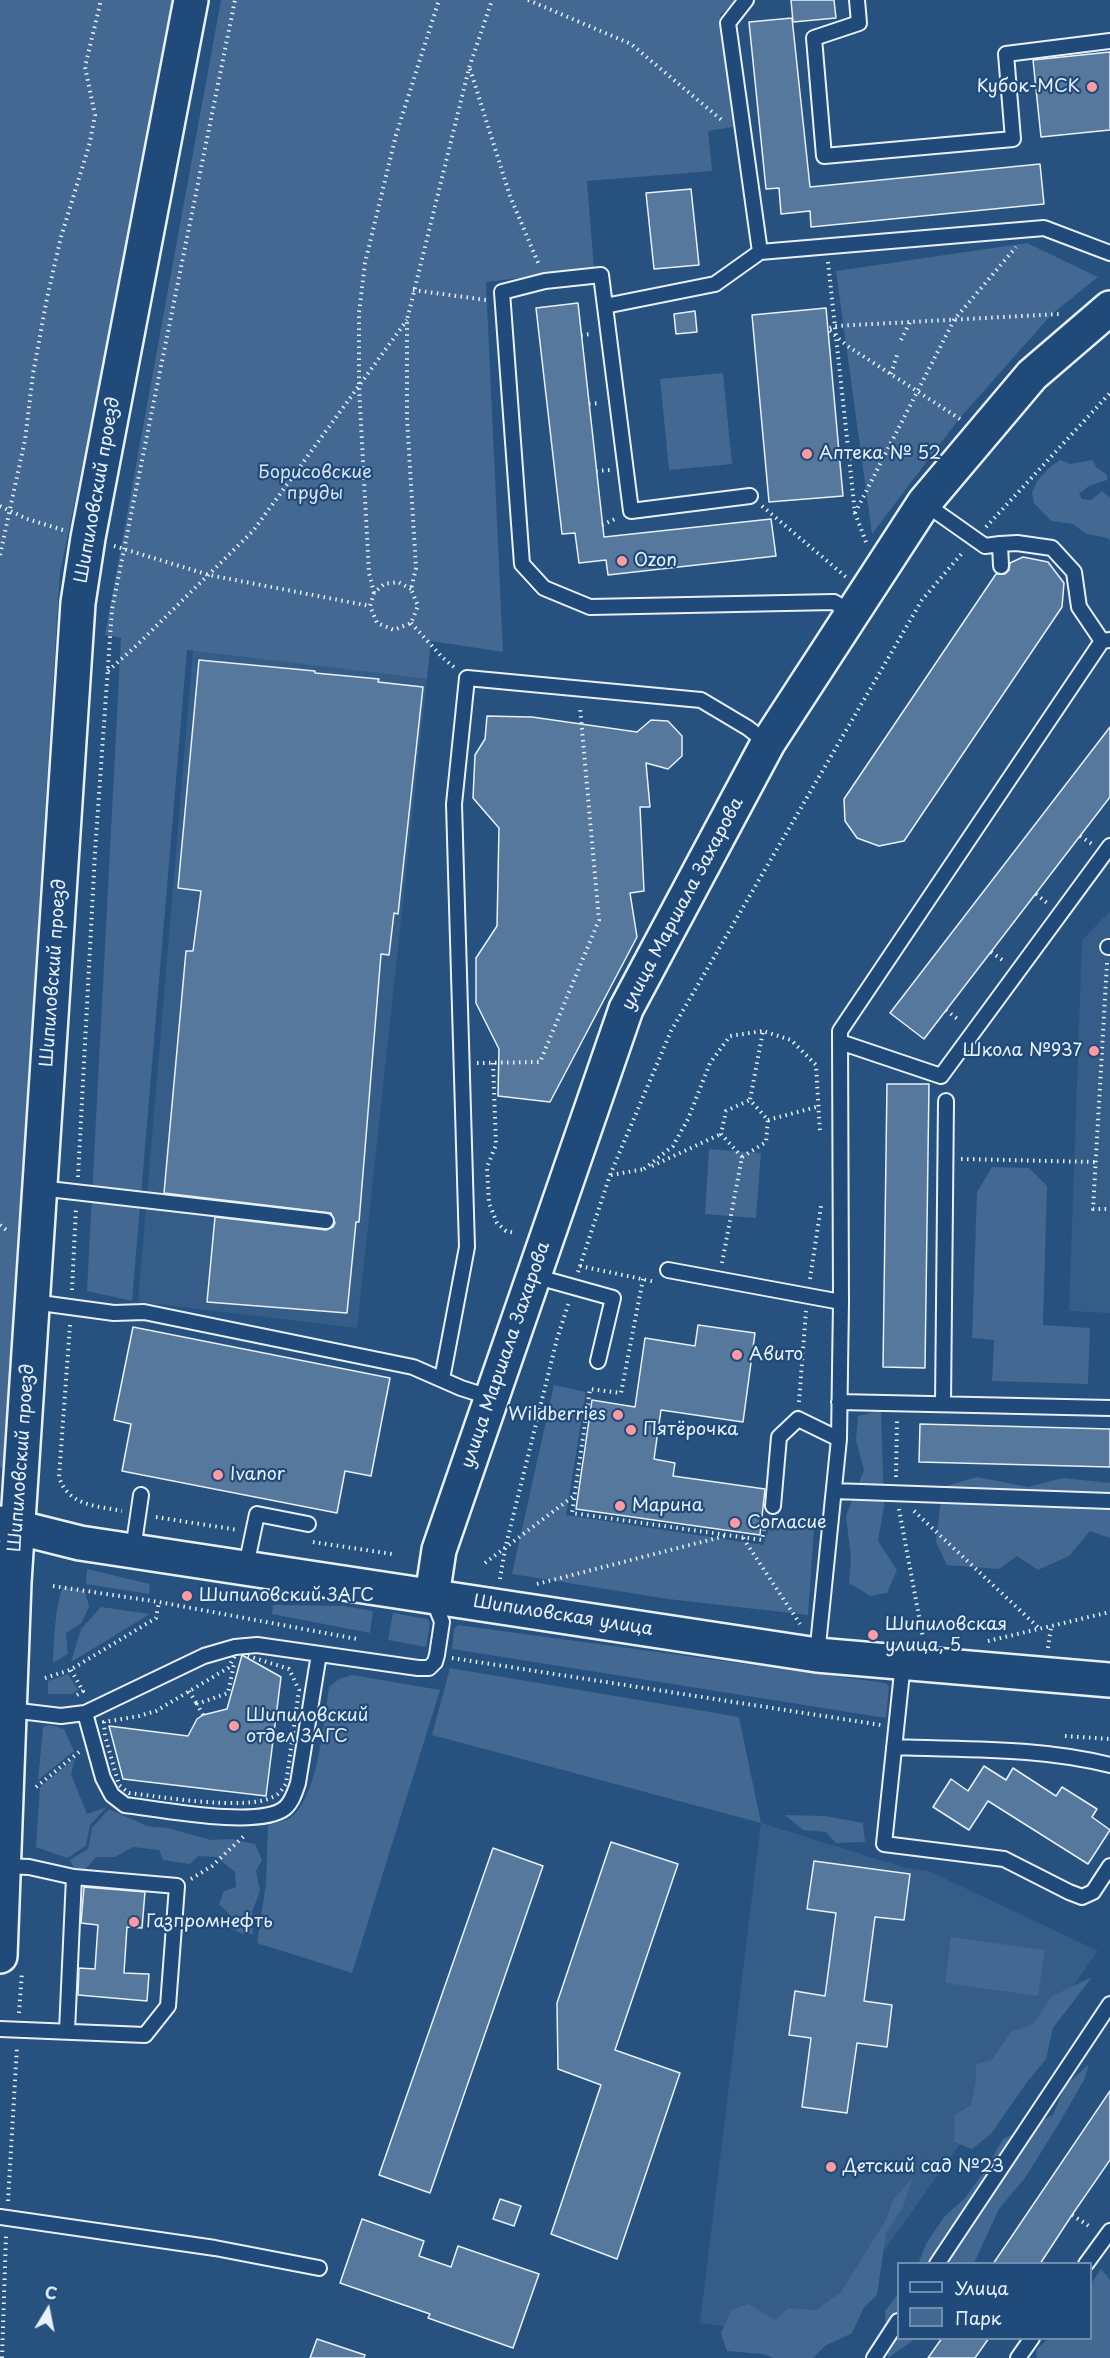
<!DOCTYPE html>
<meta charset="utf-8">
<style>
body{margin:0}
#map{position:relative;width:1110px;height:2358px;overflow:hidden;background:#27517f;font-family:"Playpen Sans",sans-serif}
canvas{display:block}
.legend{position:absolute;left:897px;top:2262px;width:195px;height:78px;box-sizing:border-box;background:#1f4a7a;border:2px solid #6f8dac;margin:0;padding:8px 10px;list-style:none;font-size:18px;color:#e8f1f8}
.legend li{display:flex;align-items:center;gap:12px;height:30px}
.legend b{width:30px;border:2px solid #6f8dac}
.north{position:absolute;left:18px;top:2280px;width:60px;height:60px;-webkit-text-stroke:4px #1f4a7a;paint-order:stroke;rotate:10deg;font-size:16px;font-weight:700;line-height:24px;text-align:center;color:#e8f1f8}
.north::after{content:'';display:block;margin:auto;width:21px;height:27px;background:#e8f1f8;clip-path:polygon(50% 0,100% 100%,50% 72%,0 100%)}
</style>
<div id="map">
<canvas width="1110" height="2358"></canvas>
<ul class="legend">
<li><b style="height:8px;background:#1f4a7a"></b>Улица</li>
<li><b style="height:16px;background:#436891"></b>Парк</li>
</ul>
<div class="north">С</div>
</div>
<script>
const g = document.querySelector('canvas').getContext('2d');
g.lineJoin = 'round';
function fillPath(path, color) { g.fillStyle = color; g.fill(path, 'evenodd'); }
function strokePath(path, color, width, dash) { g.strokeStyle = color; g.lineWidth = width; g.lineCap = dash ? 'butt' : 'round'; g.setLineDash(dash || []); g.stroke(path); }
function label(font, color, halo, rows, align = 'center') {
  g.font = font + ' "Playpen Sans",sans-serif'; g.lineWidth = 4.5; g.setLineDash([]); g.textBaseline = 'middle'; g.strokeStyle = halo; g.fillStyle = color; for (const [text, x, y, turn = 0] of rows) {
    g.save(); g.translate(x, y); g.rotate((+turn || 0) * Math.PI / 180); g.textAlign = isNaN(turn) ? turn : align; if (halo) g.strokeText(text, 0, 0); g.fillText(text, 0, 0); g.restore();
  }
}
fillPath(new Path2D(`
 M193,650L427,679L357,1328L138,1302Z
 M1110,911V1313L1069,1311L1082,940Z
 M761,1823L906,1868L929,1871L1098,1951L821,2339L700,2323Z`), '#355d88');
fillPath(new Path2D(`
 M0,0H184L137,206L60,572L4,1465L0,1468Z
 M221,0H736L720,15L733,127L708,131L712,171L587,181L594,269L486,282L503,652L431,641L427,679L187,650L132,1301L87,1291L121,638L105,635Z
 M1027,243L1098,277L1052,314L959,419L872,534L836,271Z
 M723,373L732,464L669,470L660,379Z
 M1060,460L1070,464L1093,460L1096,467L1107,475V480L1089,486L1079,494L1082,499L1091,500L1102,491L1110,498V541L1108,538L1086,534L1073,524L1051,521L1034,503L1032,493L1037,481L1050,467Z
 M709,1149L761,1153L756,1218L705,1214Z
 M992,1167L1029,1168L1047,1186L1043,1325L1090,1328L1088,1384L992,1381L994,1340L972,1338L977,1192Z
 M554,1385L586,1392L566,1515L763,1545L769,1529L814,1528L808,1615L668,1599L512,1574Z
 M881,1410L884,1506L878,1541L897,1570L887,1593L870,1596L849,1583L851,1558L846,1516L864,1470L856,1440L858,1416Z
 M977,1477L1028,1487L1063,1478L1110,1483V1538L1090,1531L1069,1556L1038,1570L1017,1556L999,1569L947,1565L936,1542L940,1507L946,1486Z
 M87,1569L150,1584L149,1594L86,1584Z
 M63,1587L85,1591L89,1607L81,1623L66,1633L68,1654L53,1663C54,1641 55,1606 63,1587Z
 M273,1605L344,1606L373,1611L370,1633L272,1614Z
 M101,1607L150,1614L71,1662L81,1629Z
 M393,1613L427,1619L430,1623L426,1647L388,1640Z
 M458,1625L886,1683L889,1687L886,1718L452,1649L454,1630Z
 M450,1668L739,1717L761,1823L432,1735Z
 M68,1674L78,1690L72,1694H48V1681Z
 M352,1675L440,1690L352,1973L257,1943L266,1884L268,1825C275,1823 286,1821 291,1817C318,1797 324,1720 329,1687L339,1679Z
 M50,1725L64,1729L74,1751L38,1780L43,1727Z
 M75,1758L71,1774L87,1814L107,1807L90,1825L86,1846L67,1858L36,1847L40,1787Z
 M109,1809L147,1826L168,1828L211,1840L231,1839L255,1844L262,1860L256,1871L260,1891L252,1912L253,1934H243L226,1926L232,1917L219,1904L224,1891L236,1887L235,1872L217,1857L198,1856L190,1864L163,1860L159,1850L133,1847L115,1857H96L83,1872H76L70,1860L88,1849L92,1828Z
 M785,1815L825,1816L863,1823L865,1842L836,1843L826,1832L803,1830Z
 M951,1937L1045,1950L1038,1996L945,1983Z
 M1092,1977L1053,2028L1046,2059L1025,2085L991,2134L972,2149L954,2142L955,2115L971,2105L976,2080V2064L991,2061L1011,2032L1033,2024L1052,1996Z
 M1089,2064L1084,2080L1058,2125L1025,2178L999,2209L974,2263L918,2264L926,2244L944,2217L965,2198L983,2173L1003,2139L1053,2115L1065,2086Z
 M913,2177L903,2207L886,2233L877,2295L864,2307L852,2333L825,2346L813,2358H774L763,2354L727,2351L721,2333L731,2310L749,2304L775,2320L788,2308L816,2310L841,2292L887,2218L892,2201Z
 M1101,2269L1110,2280V2358H1036L1037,2349L1048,2339L1090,2338L1091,2284Z
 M898,2294V2338L915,2339L888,2358L885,2311Z`), '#436891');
const building = new Path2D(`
 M791,0H834L836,18L793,22Z
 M792,18L810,187L1040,164L1044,204L811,227L810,211L781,214L779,188L766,189L749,22Z
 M1110,52V130L1041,137L1033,60Z
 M691,189L699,265L654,269L646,193Z
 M578,303L604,537L771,519L776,556L608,575L606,560L579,563L575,533L562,534L536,308Z
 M826,308L843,496L769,502L752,315Z
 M695,311L697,332L676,334L674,314Z
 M1023,557L1048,562L1064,583L1062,607L904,841L879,846L857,838L845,821L844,799L996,574H1005L1009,570L1010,563Z
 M199,660L315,671V673L379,679L378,682L423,687L398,914L394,913L389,955L381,954L359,1222H356L347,1313L207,1302L215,1217L326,1230L333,1227L335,1223L331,1213L164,1193L186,951H193L201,891L178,888Z
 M487,716L532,717L637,732L651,720L668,721L682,736V756L668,769L646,763L650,807H640L644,891L630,893L637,937L550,1102L498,1096L499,1049L476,1003V958L497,926L499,828L473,798L475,755L485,739Z
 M1110,727V797L924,1039L890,1013Z
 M887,1084H929L925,1368L883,1367Z
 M698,1325L755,1333L743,1422L661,1410L654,1459L675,1463L673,1476L765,1489L760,1535L576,1509L592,1400L635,1407L645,1338L695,1346Z
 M133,1327L390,1378L371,1476L345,1471L337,1513L122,1471L131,1424L114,1420Z
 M920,1424L1110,1429V1467L919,1462Z
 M242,1655L281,1677L266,1796L123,1779L109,1726L188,1736L197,1719L203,1715L227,1709Z
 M984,1766L1006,1780L1013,1768L1056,1796L1062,1787L1097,1809L1092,1817L1110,1830L1088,1864L988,1801L969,1830L933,1807L951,1779L968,1791Z
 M611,1842L678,1864L615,2050L680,2073L617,2259L551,2234L601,2085L558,2069L557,2003Z
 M493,1848L543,1866L430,2193L379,2175Z
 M814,1861L910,1874L904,1920L875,1917L864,2001L892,2005L887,2047L857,2043L847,2113L802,2107L811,2038L789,2035L795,1991L825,1996L836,1913L807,1909Z
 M84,1887L145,1892L142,1928L127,1927L124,1973L149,1974L147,2001L78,1995L79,1968L95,1969L98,1925L81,1923Z
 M1110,2091V2160L1072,2215L1040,2264H993Z
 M500,2199L521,2206L514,2226L493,2219Z
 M362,2219L424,2241L419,2256L451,2267L458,2246L539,2274L513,2348L428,2318L430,2314L340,2283Z
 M942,2338H989L975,2358H928Z
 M317,2339L365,2355L364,2358H310Z`);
fillPath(building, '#57789d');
strokePath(building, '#e8f1f8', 1.5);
const service = new Path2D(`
 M746,0L728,23L760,252L1044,228L1110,253
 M857,0L859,23L814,38L824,156L1013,139L1006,54L1110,41
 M605,306L715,284L760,252
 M750,496L631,511L601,275L545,281L502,292L522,564L544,588L590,607L834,602L851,613
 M924,503L985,546L1000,544
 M1001,566L1000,544L1017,543L1052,548L1074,572L1079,607L1102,641
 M1108,947H1110
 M840,1042L941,1076L1110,846
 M40,1188L326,1221
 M668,1270L841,1302
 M534,1276L613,1298L598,1361
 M33,1302L114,1313L144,1312L413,1367L461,1388L492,1398
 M442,1379L467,1247L454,804L467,678L701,700L748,728L767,743
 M839,1402L1110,1408
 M943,1404L946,1101
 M834,1491L1110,1501
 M773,1506L779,1437L798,1419L839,1439
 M133,1550L141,1495
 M246,1566L257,1514L308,1524
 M817,1655L839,1439L841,1302L840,1031L1102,641L1110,640
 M903,1663L884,1844L1004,1859L1069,1892L1082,1897L1093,1892L1110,1866
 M11,1710L61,1716L85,1713L204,1656L235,1647L257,1645L418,1668H429L435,1662L437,1655L442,1622L433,1599
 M85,1713L103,1778L112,1795L125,1805C159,1809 260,1829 285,1808C292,1802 295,1792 298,1783L319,1654
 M894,1747C966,1750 1039,1747 1110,1765
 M0,2029L145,2035L168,2006L177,1886L74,1877L29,1867L4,1866
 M67,2031L74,1877
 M0,2217L215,2248L319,2268
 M937,2264L1110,2004
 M1086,2264L1110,2231
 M874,2358L898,2321
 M1018,2358L1032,2338`);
const tertiary = new Path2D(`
 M432,1596L439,1550L626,1009L768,743L924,503L1032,375L1110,308`);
const secondary = new Path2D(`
 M0,1523L80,1543L817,1655L1110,1680
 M0,1956L14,1582L78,603L88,538L191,0`);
strokePath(service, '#e8f1f8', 18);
strokePath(tertiary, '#e8f1f8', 38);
strokePath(secondary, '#e8f1f8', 38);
strokePath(new Path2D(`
 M528,0L631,44L724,122
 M470,69L510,196L539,265
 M828,262L855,513L866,542
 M413,290L486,300
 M581,335L592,334
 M901,340L910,322
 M891,374L897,355
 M589,404L600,403
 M960,419L846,345L828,329L835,326L1060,314
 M596,471L611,470
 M0,506L27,519L63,530
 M762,506L846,577
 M855,513L954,320L1016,247
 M602,525L615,519
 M986,527L1110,393
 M114,546L209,575L370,606
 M0,555L25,440L33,374L47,298L61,237L90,142L95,115L85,67L101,0
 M411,589L398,582L384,584L374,593L370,606L377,623L394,630L411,623L418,606L411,589L416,568L407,418V320L469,68L492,0
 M374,593L369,573L359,386V313L365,263L396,135L439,0
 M411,623L443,658L455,668
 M108,671L138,644L253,531L407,320
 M1080,836L1092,844
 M1036,894L1047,903
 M991,952L1005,962
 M1107,963L1093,1209H1110
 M946,1010L960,1021
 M477,1063L540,1062L599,920L580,707
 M493,1063L496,1145L487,1167L489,1203L497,1223L506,1231L515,1233
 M768,1120L820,1106
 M742,1157L721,1134L726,1111L750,1100
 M961,1159L1096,1162
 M652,1166L721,1134
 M644,1169L673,1146L688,1119L710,1063L730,1036L763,1031
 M611,1175L645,1169
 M78,1177L95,852L112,609L235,0
 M0,1225L9,1232
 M722,1263L742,1157L766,1142L768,1120L750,1100L763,1031L791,1040L816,1065L820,1133
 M580,1266L656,1282
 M578,1272L610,1175L671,1031L922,600L963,552
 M643,1279L621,1393L590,1389L572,1513L762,1540L766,1520
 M810,1279L821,1206
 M72,1290L76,1208
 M70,1325L59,1477C68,1506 97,1506 122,1511
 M799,1402L806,1311
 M896,1477L897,1419
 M899,1509L923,1638
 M914,1511L1041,1630
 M156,1517L238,1530
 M743,1538L800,1624
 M313,1542L392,1554
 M485,1563L575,1495
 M500,1579L505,1549L557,1339L569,1302
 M537,1584L725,1536
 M53,1586L159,1602L357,1639
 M988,1641L1110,1612
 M1048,1648L1051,1627
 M236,1654H242L289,1669L299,1690L286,1784C282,1789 280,1794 273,1797C246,1811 162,1797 129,1793L119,1785L105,1736L104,1722L139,1716L156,1711L228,1668Z
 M452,1658L881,1725
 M71,1670L83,1691L77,1695
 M45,1678L70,1670L156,1618L159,1602
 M189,1691L197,1704
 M203,1715L197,1704L228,1693L234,1664
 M1065,1736L1110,1739
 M36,1787L79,1752
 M191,1879L212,1866L245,1835
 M19,2013L22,1972
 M8,2201L17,2047
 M1072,2215L1092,2228
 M2,2358L6,2236`), '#e8f1f8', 4, [1.5, 4.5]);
strokePath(service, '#1f4a7a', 14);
strokePath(tertiary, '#1f4a7a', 33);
strokePath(secondary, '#1f4a7a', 33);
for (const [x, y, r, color] of [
 [1092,87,6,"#ff9aa2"],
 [807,454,6,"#ff9aa2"],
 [622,561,6,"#ff9aa2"],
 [1094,1051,6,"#ff9aa2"],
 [737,1355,6,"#ff9aa2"],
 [618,1415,6,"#ff9aa2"],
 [631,1430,6,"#ff9aa2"],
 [218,1475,6,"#ff9aa2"],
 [620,1506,6,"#ff9aa2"],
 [735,1523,6,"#ff9aa2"],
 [187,1596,6,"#ff9aa2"],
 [873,1635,6,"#ff9aa2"],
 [234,1726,6,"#ff9aa2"],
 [134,1922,6,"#ff9aa2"],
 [831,2167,6,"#ff9aa2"]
]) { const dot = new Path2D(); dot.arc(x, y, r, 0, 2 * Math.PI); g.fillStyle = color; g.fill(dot); strokePath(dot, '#1f4a7a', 2); }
label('18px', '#e8f1f8', '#1f4a7a', [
 ["Кубок-МСК",1080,87,"right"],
 ["Аптека № 52",819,454],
 ["Ozon",634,561],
 ["Школа №937",1082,1051,"right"],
 ["Авито",749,1355],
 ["Wildberries",606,1415,"right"],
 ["Пятёрочка",643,1430],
 ["Ivanor",230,1475],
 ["Марина",632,1506],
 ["Согласие",747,1523],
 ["Шипиловский ЗАГС",199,1596],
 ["Шипиловская",885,1625],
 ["улица, 5",885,1646],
 ["Шипиловский",246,1716],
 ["отдел ЗАГС",246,1737],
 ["Газпромнефть",146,1922],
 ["Детский сад №23",843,2167]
], 'left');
label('18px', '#d8e3ee', '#1f4a7a', [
 ["Борисовские",315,473],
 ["пруды",315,494]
]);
label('18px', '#e8f1f8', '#1f4a7a', [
 ["Шипиловский проезд",98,490,-80],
 ["улица Маршала Захарова",683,904,-62],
 ["Шипиловский проезд",54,973,-86],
 ["улица Маршала Захарова",506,1355,-71],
 ["Шипиловский проезд",22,1458,-86],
 ["Шипиловская улица",563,1616,9]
]);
</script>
